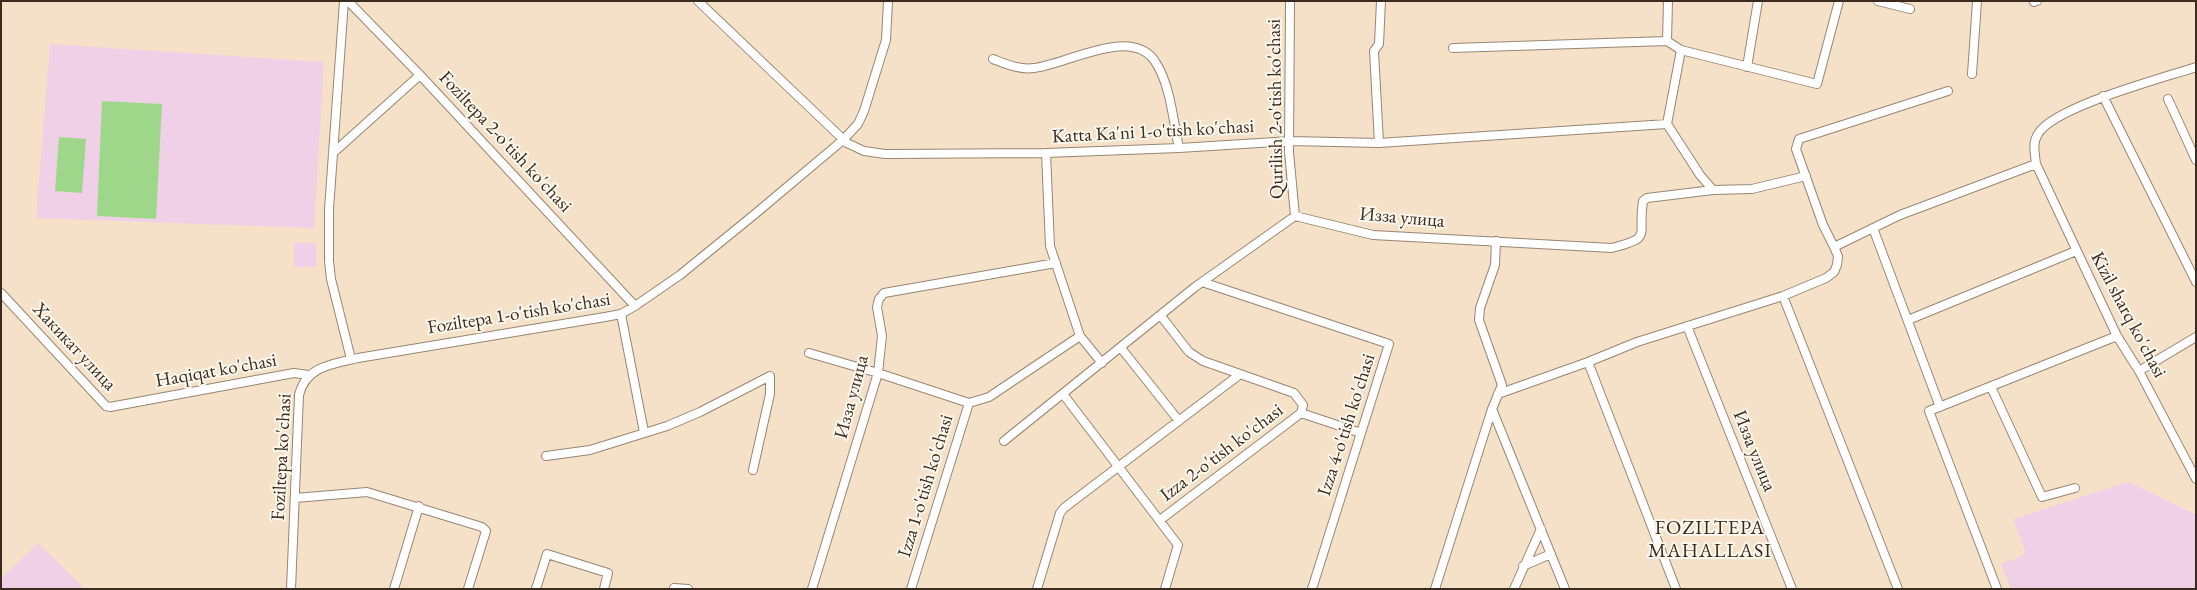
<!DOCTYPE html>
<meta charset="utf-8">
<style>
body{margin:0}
#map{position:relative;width:2197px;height:590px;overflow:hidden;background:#f5e1c8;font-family:"EB Garamond",serif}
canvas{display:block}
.frame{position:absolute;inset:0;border:2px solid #3b2a1e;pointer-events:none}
</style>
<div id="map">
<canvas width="2197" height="590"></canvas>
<div class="frame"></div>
</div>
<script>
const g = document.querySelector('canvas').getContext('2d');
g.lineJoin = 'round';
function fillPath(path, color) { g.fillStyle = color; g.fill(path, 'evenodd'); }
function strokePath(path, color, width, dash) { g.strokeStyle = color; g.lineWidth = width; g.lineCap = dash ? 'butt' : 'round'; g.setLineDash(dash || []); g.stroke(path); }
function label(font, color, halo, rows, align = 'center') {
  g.font = font + ' "EB Garamond",serif'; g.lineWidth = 4; g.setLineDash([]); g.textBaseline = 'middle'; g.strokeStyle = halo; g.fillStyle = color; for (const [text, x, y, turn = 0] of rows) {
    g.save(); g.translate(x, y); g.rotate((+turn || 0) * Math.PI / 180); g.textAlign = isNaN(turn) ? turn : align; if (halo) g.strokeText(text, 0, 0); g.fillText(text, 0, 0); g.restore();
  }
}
fillPath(new Path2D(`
 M50,44L324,62L314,228L36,218Z
 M294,243H316V267H294Z
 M2129,482L2196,515V589H2011L2001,564L2026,554L2013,519Z
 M38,543L84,588L85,589H1V579Z`), '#efd0e6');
fillPath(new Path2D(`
 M102,101L162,104L156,219L97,216Z
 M59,137L86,139L82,193L55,191Z`), '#9ed789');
const minor = new Path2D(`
 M344,1L329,209V261L331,279L351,359
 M348,1L420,75L635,306
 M698,1L847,143L864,151L885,154L1046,153L1179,148L1291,141L1379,143L1667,124
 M1290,1L1289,152L1295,216
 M1878,1L1910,9
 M2034,2L2037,1
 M1667,41L1668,1
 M1453,48L1667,41L1681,50L1817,84L1839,1
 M993,59C1006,64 1019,70 1034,68C1066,65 1133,24 1156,63C1171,87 1173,121 1179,148
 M1747,67L1758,1
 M2196,67C2163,78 2053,107 2038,134C2032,143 2035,154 2036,164L2117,336L2139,371L2196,479
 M1972,74L1977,1
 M1948,91L1799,139L1796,149L1823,225L1834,247L1900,215L2036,164
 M2103,96L2196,282
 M2168,99L2196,160
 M1667,124L1700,175L1713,190L1752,189L1806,176
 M1667,124L1681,50
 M1379,143L1374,51L1379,44L1381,1
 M333,153L420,75
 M1046,153L1050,246L1080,336L1102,363
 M1873,228L1940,407
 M1496,241L1495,265L1480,308L1479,320L1502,385L1492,409L1565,589
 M1202,282L1389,344L1312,589
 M1,293L106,406L110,407L294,373L308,375
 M1783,296L1898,589
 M621,314L644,432
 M1908,320L2076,251
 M1687,326L1792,589
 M1121,348L1179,421
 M809,353L878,373L969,403
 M1588,362L1676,589
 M2139,371L2196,337
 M1991,387L2042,497L2075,488
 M1063,394L1178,545L1165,589
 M1498,394L1588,362L1637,342L1783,296L1826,278L1834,272L1837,265L1838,256L1834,247
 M1301,413L1361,433
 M1004,441L1195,287L1295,216L1373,235L1612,248C1654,237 1637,237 1643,201L1647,198L1713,190
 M546,456L590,450L667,426L700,412L770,376V394L753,470
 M295,498L367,492L482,527L486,531L468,589
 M1160,520L1301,413L1303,405L1294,393L1203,361L1189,352L1161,316
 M1523,566L1551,554
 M674,588L688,589
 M291,589L299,395C306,366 333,364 358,358L605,317L621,314L635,306L680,275L755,214L843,140L858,124L864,111L886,40L888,1
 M394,589L419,506
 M536,589L547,554L608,573L604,589
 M812,589L878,373L882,336L877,307L879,299L884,293L1056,263
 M911,589L969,403L989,397L1080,336
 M1037,589L1060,513L1064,508L1239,375
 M1435,589L1492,409
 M1514,589L1541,529
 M1997,589L1929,411L2117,336`);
strokePath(minor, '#988673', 10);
strokePath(minor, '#fff', 8);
label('19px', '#3b2a1e', '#fbf7ec', [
 ["Qurilish 2-o'tish ko'chasi",1276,109,-91],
 ["Katta Ka'ni 1-o'tish ko'chasi",1153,132,-3],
 ["Foziltepa 2-o'tish ko'chasi",505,142,47],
 ["Изза улица",1402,218,5],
 ["Foziltepa 1-o'tish ko'chasi",519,314,-9],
 ["Kizil sharq ko'chasi",2128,315,62],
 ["Хакикат улица",74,347,47],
 ["Haqiqat ko'chasi",216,371,-10],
 ["Изза улица",852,397,-75],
 ["Izza 4-o'tish ko'chasi",1347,425,-72],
 ["Изза улица",1754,451,68],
 ["Izza 2-o'tish ko'chasi",1222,453,-37],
 ["Foziltepa ko'chasi",282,457,-87],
 ["Izza 1-o'tish ko'chasi",926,486,-73]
]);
g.letterSpacing = '1px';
label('20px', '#3b2a1e', '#fbf7ec', [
 ["FOZILTEPA",1710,529],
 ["MAHALLASI",1710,552]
]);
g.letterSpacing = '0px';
</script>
